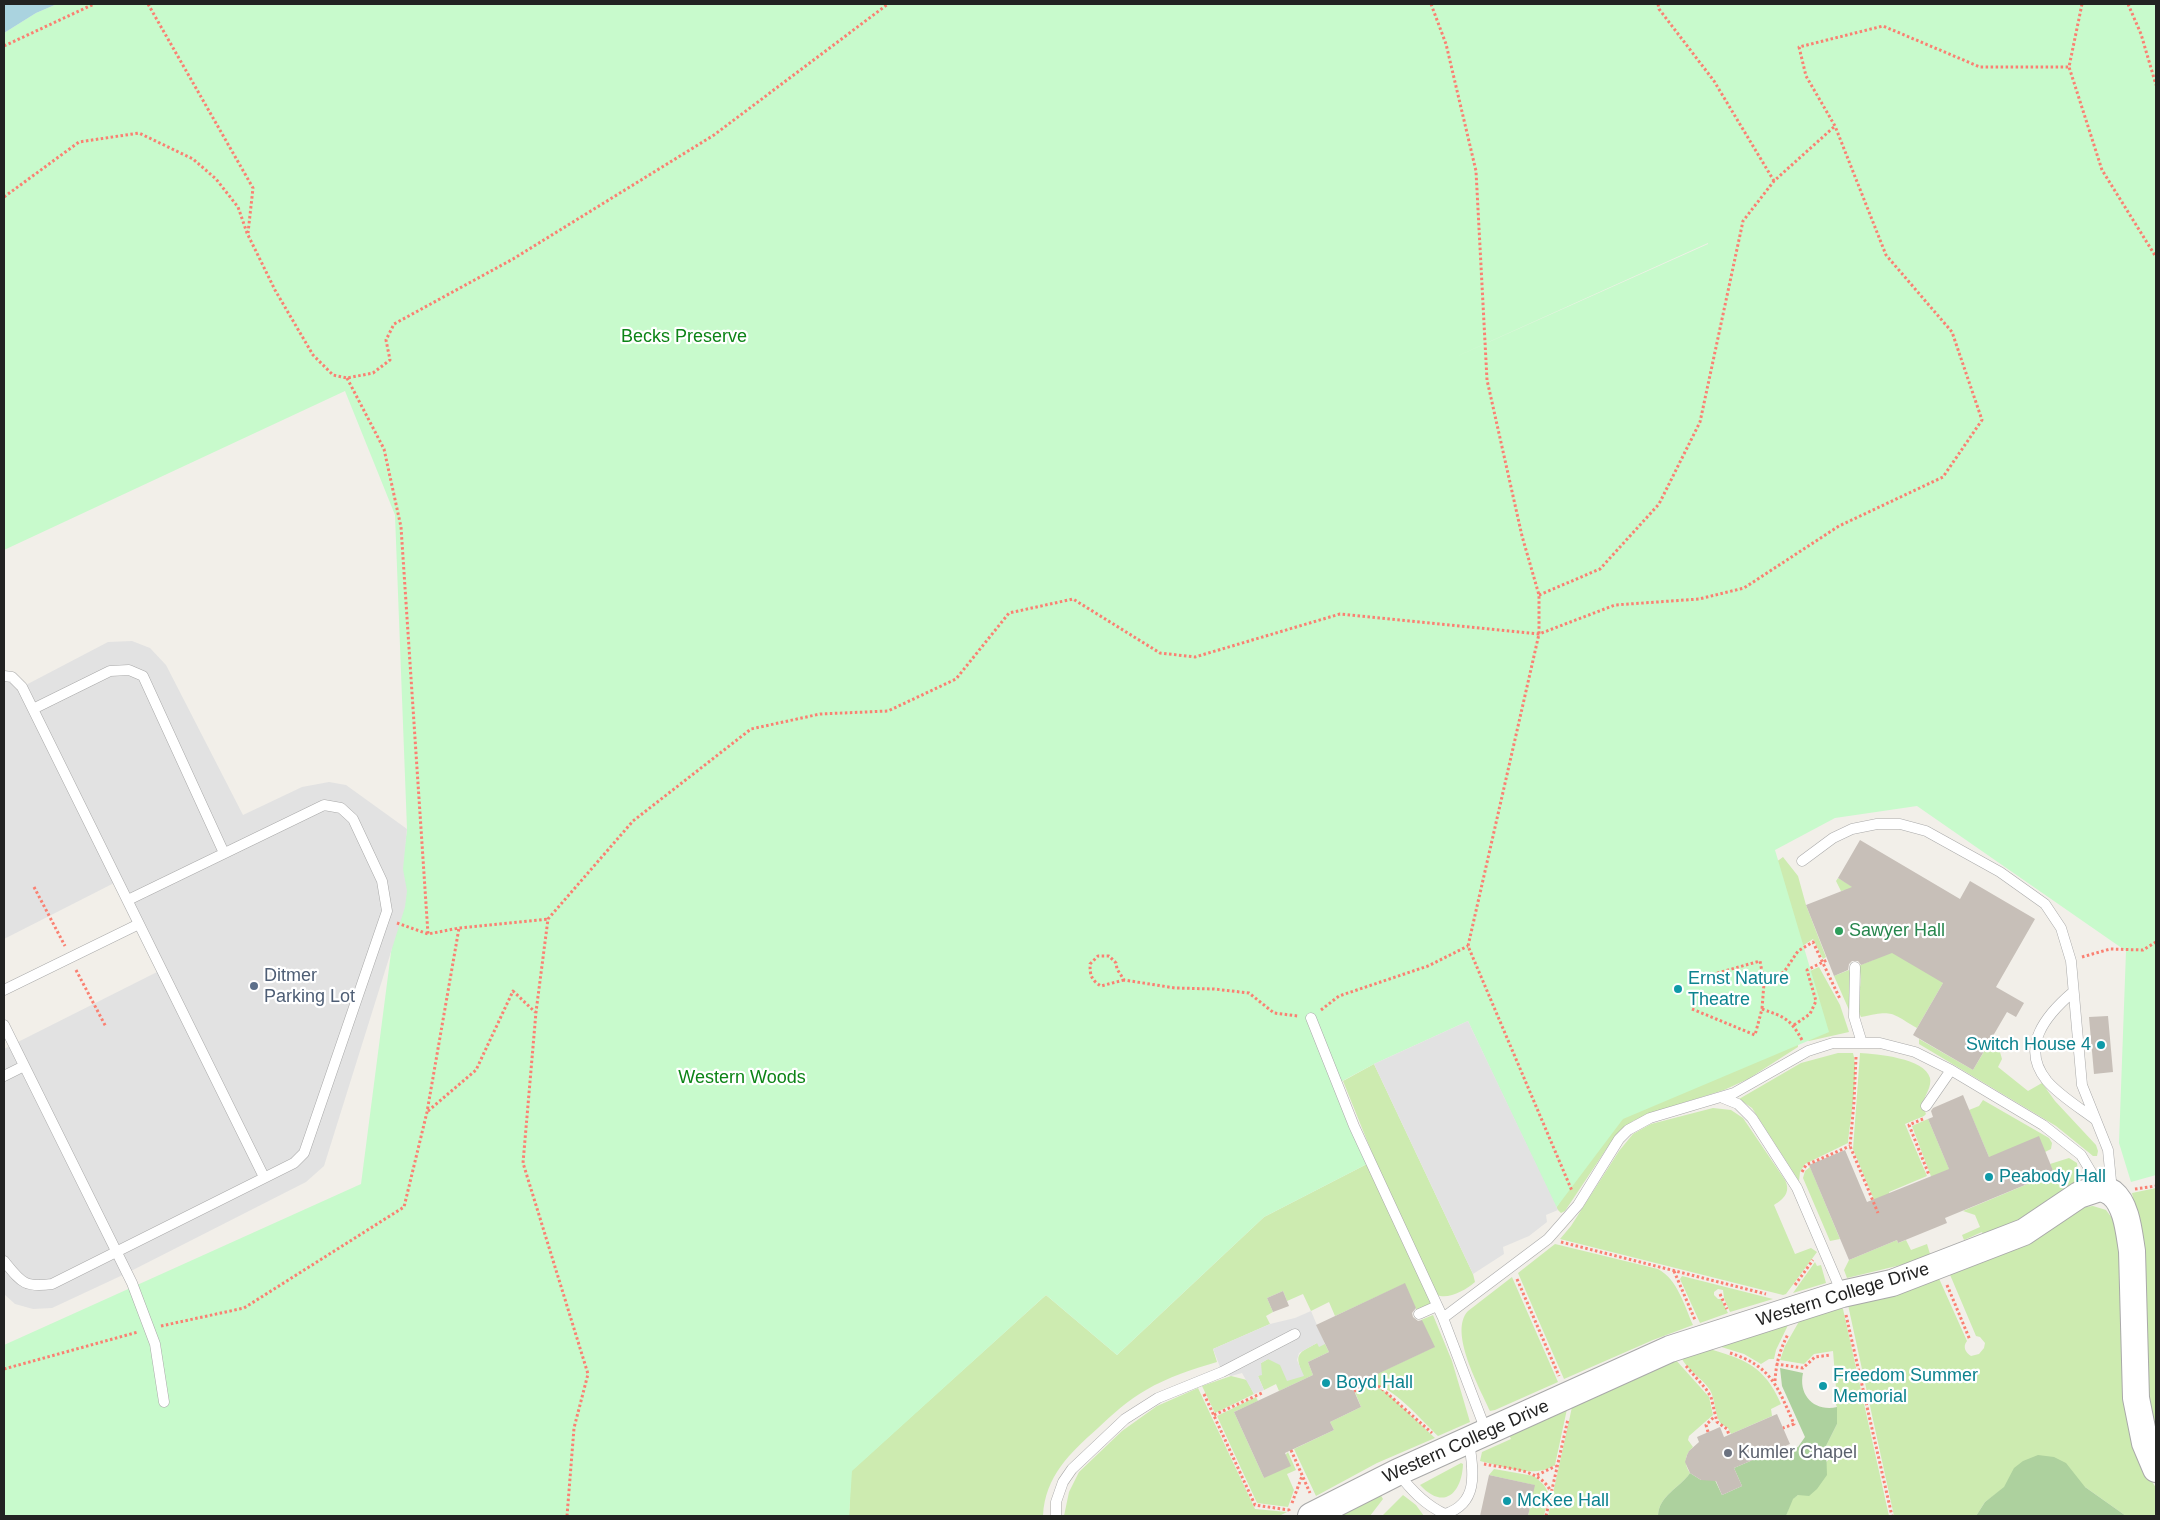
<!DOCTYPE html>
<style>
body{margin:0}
#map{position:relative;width:2160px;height:1520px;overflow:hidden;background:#f2efe9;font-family:Helvetica,sans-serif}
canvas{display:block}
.frame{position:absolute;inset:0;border:5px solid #222;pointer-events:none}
</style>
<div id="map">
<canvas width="2160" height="1520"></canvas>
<div class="frame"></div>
</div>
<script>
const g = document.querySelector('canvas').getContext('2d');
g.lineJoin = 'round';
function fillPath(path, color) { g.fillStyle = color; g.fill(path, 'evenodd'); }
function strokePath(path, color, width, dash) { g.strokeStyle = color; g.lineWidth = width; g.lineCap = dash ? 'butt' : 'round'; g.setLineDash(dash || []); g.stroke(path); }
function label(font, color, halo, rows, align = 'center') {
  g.font = font + ' Helvetica,sans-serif'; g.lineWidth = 4.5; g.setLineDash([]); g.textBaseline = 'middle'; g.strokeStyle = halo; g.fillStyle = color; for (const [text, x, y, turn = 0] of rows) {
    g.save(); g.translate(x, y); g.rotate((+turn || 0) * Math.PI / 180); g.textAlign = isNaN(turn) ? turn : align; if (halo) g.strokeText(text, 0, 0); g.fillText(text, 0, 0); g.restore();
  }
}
fillPath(new Path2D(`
 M1783,857L1798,876L1806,905L1826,957L1823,959L1813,939L1798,949V1047L1748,1079L1724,1090L1651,1113L1633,1121L1611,1142L1565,1211L1561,1213L1556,1208L1757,876Z
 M1838,878L1877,901L1943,983L1917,1028C1890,1012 1893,1010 1861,1017C1853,1001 1866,982 1858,966L1873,960L1846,890L1841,891L1836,881Z
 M1819,967L1840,1005L1849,1032L1809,1041L1807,1040L1819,999L1810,971Z
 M1849,970L1851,975L1849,1010L1834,976Z
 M1919,1039L1973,1070L1988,1045L2000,1052L2002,1059L1998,1067L2028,1091L2042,1083L2055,1101L2096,1145L2098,1151L2097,1156H2093L2056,1126L1919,1044Z
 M1838,1053H1853C1859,1074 1850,1120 1848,1143L1805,1164L1800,1172L1799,1181L1752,1108L1739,1099L1801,1063Z
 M1860,1053C1876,1054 1925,1058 1930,1078C1932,1086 1925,1096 1922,1104L1926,1114L1924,1116L1905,1124L1927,1176L1889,1192L1894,1206L1879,1212L1853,1149Z
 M1374,1064L1473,1274L1475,1282C1466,1290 1448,1300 1437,1295L1389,1195L1343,1081Z
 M1983,1100L2049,1138L2052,1143L2051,1149L2045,1152L1989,1157L1969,1110L1979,1106Z
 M1713,1108L1731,1110L1743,1118L1785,1180C1791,1192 1784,1199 1774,1205L1795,1254L1811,1248L1817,1252L1786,1294L1783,1295L1560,1239L1571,1226L1619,1151L1633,1134L1651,1124Z
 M1928,1119L1950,1171L1932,1179L1912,1126Z
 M2069,1158L2077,1163L2079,1181L2053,1203L1985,1239L1982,1232L1964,1240L1962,1235L1980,1227L1975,1215L1963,1211L2054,1173L2050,1164Z
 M1367,1164L1431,1300L1430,1304L1417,1311L1404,1284L1335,1316L1329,1302L1311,1311L1303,1294L1287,1301L1283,1291L1267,1298L1273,1312L1266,1316L1270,1324L1213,1349L1217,1362C1193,1369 1168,1377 1146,1390C1128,1400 1113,1414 1098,1428C1070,1453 1045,1476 1043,1516H849L851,1471L1046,1295L1117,1355L1264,1217Z
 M1810,1167L1840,1239L1830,1241L1803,1178L1805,1171Z
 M2156,1188V1445L2144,1398L2141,1240L2132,1193Z
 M2093,1206L2106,1210L2118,1226L2150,1478L2156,1488V1516H2126L2085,1487L2008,1481L2004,1488L1985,1502L1976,1516H1894L1848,1305C1878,1303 1909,1286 1937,1274L1967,1341C1962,1347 1966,1353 1971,1356L1979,1354L1984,1348L1985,1343L1980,1337L1976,1336L1948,1270L2079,1208Z
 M1897,1240L1898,1243L1906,1240L1911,1250L1927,1244L1930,1254L1905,1264L1847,1278L1844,1270L1849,1260Z
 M1555,1244L1658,1269C1678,1280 1684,1305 1693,1325L1653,1340L1564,1379L1518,1273Z
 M1815,1262L1817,1266L1821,1265L1826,1283L1793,1293Z
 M1682,1276L1773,1299L1730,1312L1724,1298L1723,1290L1718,1289L1714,1292V1295L1718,1299H1721L1728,1313L1700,1323L1680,1279Z
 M1512,1277L1558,1382L1495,1410L1490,1411C1480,1388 1448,1332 1468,1311Z
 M1839,1305L1843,1309L1889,1516H1786L1792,1499L1798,1495L1828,1460L1826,1446L1837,1424V1407L1832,1395L1836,1388L1833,1351L1814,1354L1804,1364L1780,1360L1785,1346L1801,1318Z
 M1433,1315L1452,1361L1470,1422L1438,1436C1423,1422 1387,1379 1366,1384L1364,1380L1434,1347L1421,1320Z
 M1790,1321L1776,1350L1774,1359H1769L1761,1364L1744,1354L1715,1345Z
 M1317,1343L1325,1344L1329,1352L1308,1362L1313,1375L1279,1391L1276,1384L1264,1390L1258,1376L1261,1374V1363L1268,1359L1272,1360L1303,1376C1295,1354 1296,1354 1317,1343Z
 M1706,1348C1744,1359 1764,1365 1781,1404L1771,1409L1772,1416L1731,1434L1728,1428L1721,1424C1714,1414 1716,1401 1710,1390C1702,1378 1687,1370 1681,1357Z
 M1675,1359L1709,1397L1713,1415L1689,1436L1688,1440L1693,1447C1684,1455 1684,1464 1690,1473C1679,1489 1659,1495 1658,1516H1548L1572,1407Z
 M1231,1376L1247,1380L1254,1394L1215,1413L1202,1386Z
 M1367,1387L1381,1389L1388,1394L1435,1438L1377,1463L1316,1496L1294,1449L1334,1430L1330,1422L1361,1407L1355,1392Z
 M1198,1388L1255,1509L1287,1512L1279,1516H1064L1069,1492L1079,1472L1122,1431L1157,1406Z
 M1256,1397L1258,1401L1234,1412L1264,1478L1288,1452L1296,1470L1287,1474L1294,1490L1288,1507L1257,1503L1217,1416Z
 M1567,1409L1555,1465C1534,1479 1503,1466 1480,1461L1482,1452L1511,1439L1508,1433Z
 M1461,1463L1463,1464C1462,1493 1444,1511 1420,1485Z
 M1494,1469L1534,1476L1544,1485L1549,1494L1544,1516H1528L1534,1485L1489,1475Z
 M1380,1494L1383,1499L1370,1516H1336Z
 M1403,1495L1416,1505L1424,1516H1382Z`), '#cdebb0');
fillPath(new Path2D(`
 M1780,1368L1803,1373C1798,1396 1815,1412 1837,1407V1424L1826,1446L1827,1475L1817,1489L1809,1496L1798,1495L1793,1499L1786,1516H1658C1659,1495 1679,1489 1690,1473L1701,1480L1714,1478L1722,1495L1742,1486L1734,1468L1783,1447L1786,1452L1798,1447L1805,1437L1782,1386Z
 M2038,1455L2054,1457L2066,1463L2085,1487L2126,1516H1976L1985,1502L2004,1487L2014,1468L2023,1461Z`), '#add19e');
fillPath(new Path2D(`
 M57,4H2156V1175L2131,1182L2119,1143L2126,951L1917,806L1835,818L1775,850L1829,1032L1623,1119L1556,1208L1468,1021L1374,1064L1333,1086L1367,1164L1264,1217L1117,1355L1046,1295L852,1471L849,1516H4V1345L361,1184L407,829L395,515L345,391L4,550V33L36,13ZM1708,243V244L1451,359Z`), '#c8facc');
fillPath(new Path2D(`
 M132,641L150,648L166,665L243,815L302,787L329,782L346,785L407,829L403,869L407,891L405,907L324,1166L306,1182L127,1273L52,1308L33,1309L15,1304L4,1294V1049L161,970L118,881L4,939V676L22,687L108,642Z
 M1468,1021L1558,1210L1546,1215L1547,1222L1529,1236L1503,1247L1504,1254L1473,1274L1374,1064Z
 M1311,1311L1325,1344L1319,1347L1317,1343L1299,1353L1297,1360L1304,1376L1287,1381L1280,1365L1268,1359L1261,1363L1262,1375L1258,1376L1264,1390L1254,1394L1242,1373L1231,1376L1222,1372L1213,1349L1270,1324L1295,1318Z`), '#e2e2e2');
fillPath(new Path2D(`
 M4,4H57L36,13L4,33Z`), '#aad3df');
fillPath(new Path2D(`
 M1860,840L1960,899L1970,881L2035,919L1996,987L2024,1003L2016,1017L2007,1012L1973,1070L1913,1035L1943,983L1892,953L1861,965L1858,961H1852L1849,964L1848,970L1834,976L1806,905L1852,887L1838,878Z
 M2108,1016L2113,1072L2094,1074L2089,1017Z
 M1963,1095L1989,1157L2039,1136L2054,1173L1945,1218L1947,1223L1898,1243L1897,1240L1849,1260L1809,1165L1845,1150L1867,1202L1949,1169L1928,1119L1933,1117L1931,1111L1933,1108Z
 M1405,1283L1416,1308L1412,1313L1413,1317L1418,1321L1422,1320L1435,1347L1352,1386L1361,1407L1330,1422L1334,1430L1285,1453L1291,1466L1264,1478L1234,1412L1313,1375L1308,1362L1329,1352L1316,1325Z
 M1283,1291L1289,1306L1273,1312L1267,1298Z
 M1777,1414L1790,1444L1734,1468L1742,1486L1722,1495L1716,1481L1701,1480L1690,1473L1685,1462L1687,1455L1689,1451L1699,1442L1697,1437L1720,1427L1724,1437Z
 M1489,1475L1535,1485L1528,1516H1480Z`), '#c7bfb8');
const service = new Path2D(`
 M4,676L12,677L22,687L264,1177
 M33,709L110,671L129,670L143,676L224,853
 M1802,861L1833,838L1852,829L1877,824H1900L1926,831L2000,872L2045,904L2061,928L2071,961L2082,1085L2108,1150L2112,1191
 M1855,967L1854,1017L1862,1043
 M4,990L139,924
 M2073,992C2046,1015 2019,1047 2047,1081C2060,1096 2080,1108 2096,1120
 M1311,1018L1354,1126L1443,1318L1486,1431
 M4,1025L132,1283L155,1344L164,1402
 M4,1076L24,1066
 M1723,1098L1738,1104L1752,1118L1797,1188L1842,1293
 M1926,1106L1951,1070
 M4,1261C21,1282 24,1288 52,1284L294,1163L304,1153L387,911L382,881L353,819L341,808L324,805L128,900
 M1419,1314L1437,1306
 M1443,1318L1548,1239L1578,1205L1619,1139L1628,1130L1650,1118L1734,1093L1808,1051L1833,1043H1880L1915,1052L1951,1070L2043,1125L2081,1155L2100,1187
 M1398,1473C1411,1490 1425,1505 1445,1514C1480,1503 1473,1470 1469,1441
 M1056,1516V1502L1063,1482L1072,1469L1125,1419L1158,1398L1222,1372L1295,1334`);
const tertiary = new Path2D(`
 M1311,1516L1398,1472L1670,1349L1842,1294L1892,1283L2024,1232L2079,1195L2100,1188C2104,1189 2109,1191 2112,1193C2127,1205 2129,1233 2132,1251L2136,1398L2145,1443L2156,1469`);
strokePath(service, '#a9a9a9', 11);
strokePath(tertiary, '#a9a9a9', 28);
strokePath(new Path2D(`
 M148,4L253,188L248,233
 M1431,4L1446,44L1476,171L1487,380L1522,536L1539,595V634L1468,946L1572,1191
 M1658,4L1659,9L1714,81L1774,181
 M2082,4L2069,67L2102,170L2156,257
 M2128,4L2141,34L2156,85
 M4,46L94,4
 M4,197L79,142L139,133L193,159L216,179L238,207L247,233L275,290L313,355L333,375L347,378L373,373L390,360L386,340L394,324L513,259L714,135L888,4
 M347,378L384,449L401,527L428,934
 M1539,595L1600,569L1659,504L1700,422L1743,221L1774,181L1835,126
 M34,887L65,946
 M397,923L428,934L459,928L548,919
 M2082,957L2110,949L2143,950L2156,942
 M76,970L106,1027
 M1124,980L1101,986C1091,980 1090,975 1090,964L1098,956H1109L1116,963L1117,969L1124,980L1175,988L1214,989L1249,993L1274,1013L1298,1016
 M1693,980L1760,961L1764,983L1762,1009
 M1764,983L1784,972L1798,951L1813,942L1840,999
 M1692,1009L1755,1035L1762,1009C1784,1017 1790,1018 1802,1040
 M1321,1010L1339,996L1428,966L1468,946
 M1794,1025L1810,1014L1816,1001L1807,970L1827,960
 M1856,1057L1854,1102L1850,1146L1878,1213
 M428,1111L476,1070L513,991L535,1012
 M1923,1119L1909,1125L1929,1175
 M1802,1172L1806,1165L1850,1146
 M2135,1189L2156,1186
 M1561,1242L1766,1294
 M1674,1271L1695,1320
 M1517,1279L1559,1376
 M1795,1285L1813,1260
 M1947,1285L1970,1340
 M1720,1294L1727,1309
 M1846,1315L1892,1516
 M161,1326L244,1308L404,1207L427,1112L459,928
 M1730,1353C1772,1366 1778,1388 1794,1424L1783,1428
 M1776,1364L1803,1368L1815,1357L1830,1355
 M1686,1366L1706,1389L1711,1397L1717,1422L1727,1429L1729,1435
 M4,1369L138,1332
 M1775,1381C1776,1363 1780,1350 1788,1334
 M1354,1391L1370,1385L1380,1387L1432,1433
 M1204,1394L1255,1505L1289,1510L1290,1513
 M1214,1415L1262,1393
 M1708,1432L1706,1425L1715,1416
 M1291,1450L1310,1493
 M1484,1464C1508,1469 1540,1468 1551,1492
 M1537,1475L1556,1466
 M1292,1503L1302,1476
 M567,1516L574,1428L588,1374L523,1163L536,1012L548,919L633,821L751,729L820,714L888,711L956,679L1009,613L1073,599L1160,653L1195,657L1340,614L1539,634L1615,605L1699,599L1744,588L1839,526L1943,477L1982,420L1952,332L1886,255L1835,126L1806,76L1799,47L1883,26L1980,67H2069
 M1546,1516L1568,1419`), '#fa8072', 3, [2.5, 2.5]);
strokePath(service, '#fff', 10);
strokePath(tertiary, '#fff', 26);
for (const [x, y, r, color] of [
 [1839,931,5,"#2e9e5b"],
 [254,986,5,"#5c6f8a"],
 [1678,989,5,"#0f9aa8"],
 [2101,1045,5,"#0f9aa8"],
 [1989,1177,5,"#0f9aa8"],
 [1326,1383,5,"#0f9aa8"],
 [1823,1386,5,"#0f9aa8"],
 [1728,1453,5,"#6b7280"],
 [1507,1501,5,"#0f9aa8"]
]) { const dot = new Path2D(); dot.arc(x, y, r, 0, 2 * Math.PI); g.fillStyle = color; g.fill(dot); strokePath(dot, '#fff', 2); }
label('18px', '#0c8416', '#fff', [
 ["Becks Preserve",684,337],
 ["Western Woods",742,1078]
]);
label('18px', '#27864d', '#fff', [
 ["Sawyer Hall",1849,931]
], 'left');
label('18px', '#4e5e75', '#fff', [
 ["Ditmer",264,976],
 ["Parking Lot",264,997]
], 'left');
label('18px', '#0d838f', '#fff', [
 ["Ernst Nature",1688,979],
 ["Theatre",1688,1000],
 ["Switch House 4",2091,1045,"right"],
 ["Peabody Hall",1999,1177],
 ["Freedom Summer",1833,1376],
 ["Memorial",1833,1397],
 ["Boyd Hall",1336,1383],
 ["McKee Hall",1517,1501]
], 'left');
label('18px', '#222', '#fff', [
 ["Western College Drive",1843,1295,-17],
 ["Western College Drive",1466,1442,-24]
]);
label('18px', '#5b616d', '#fff', [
 ["Kumler Chapel",1738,1453]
], 'left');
</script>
